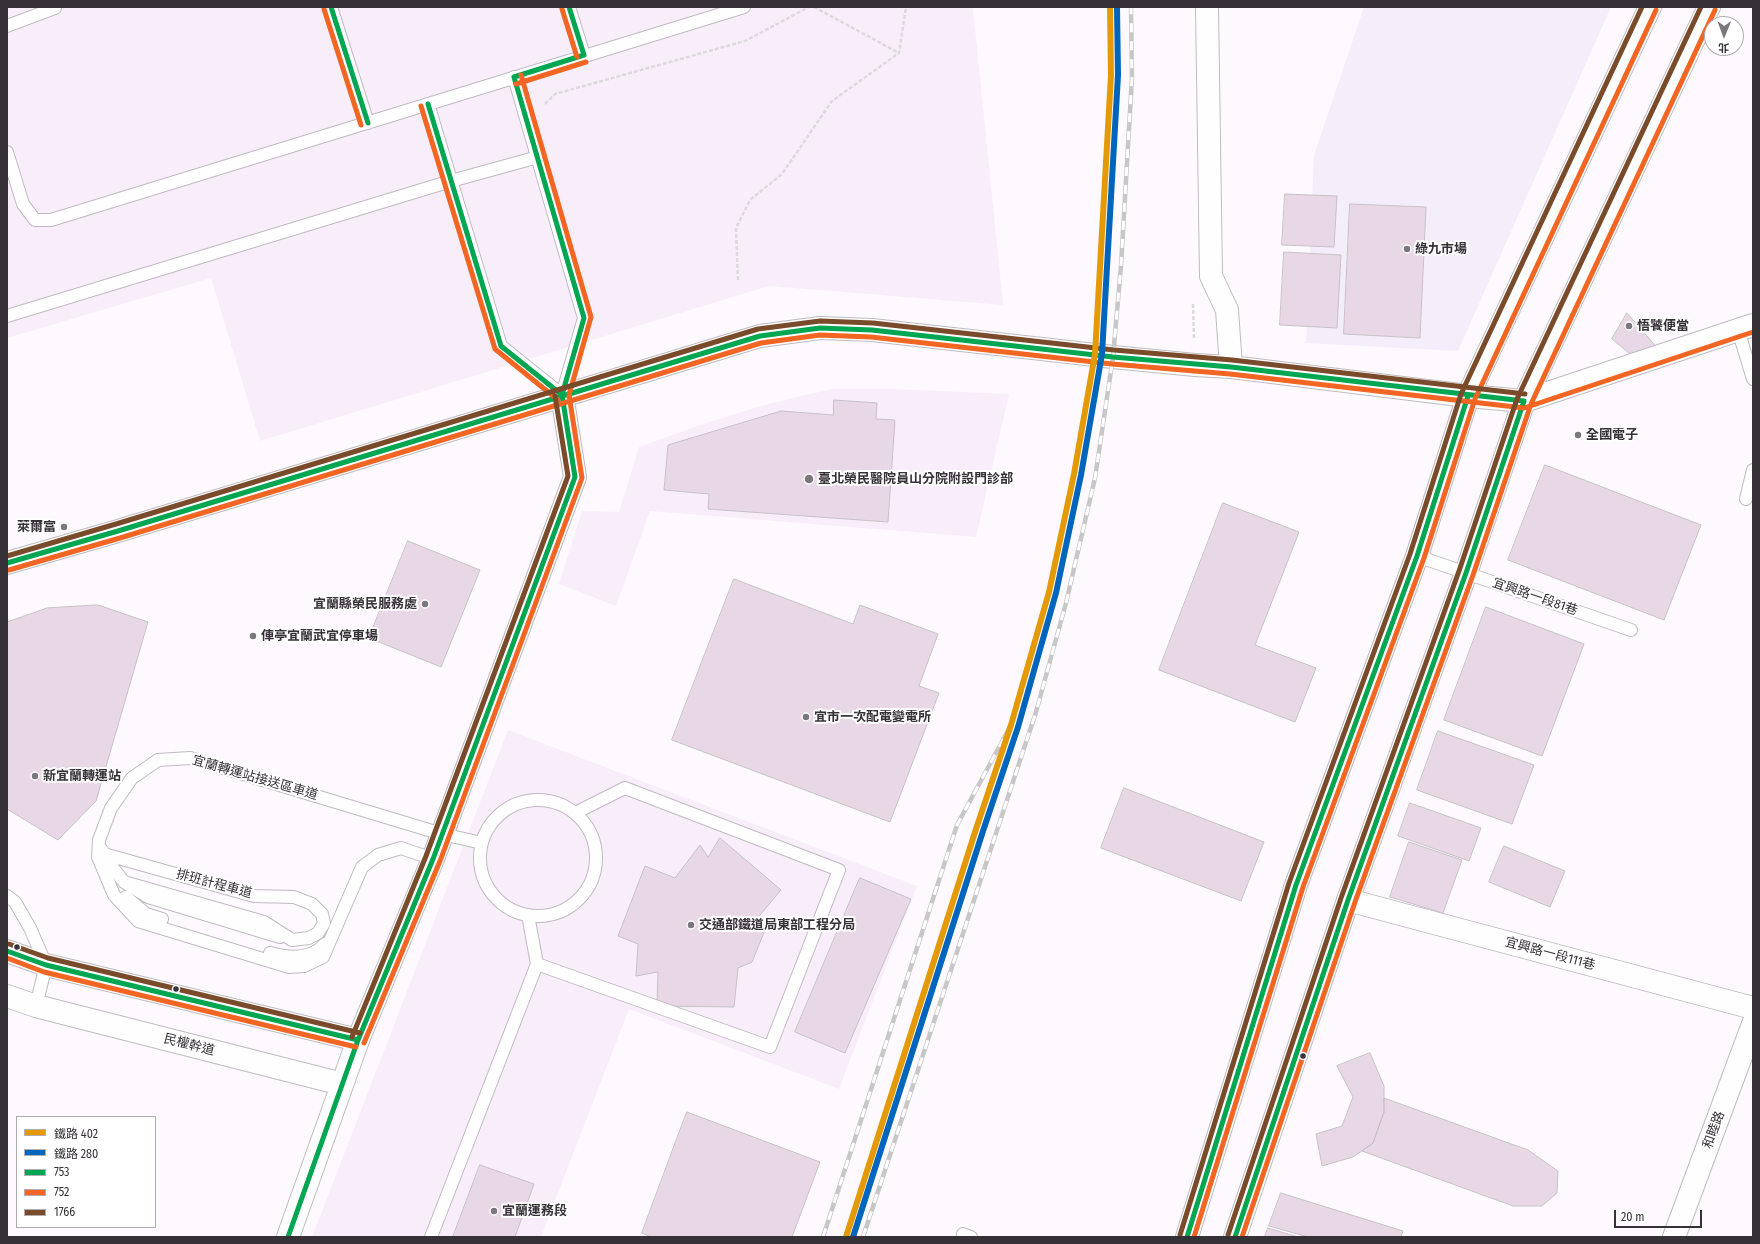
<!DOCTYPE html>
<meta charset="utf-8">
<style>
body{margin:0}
#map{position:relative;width:1760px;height:1244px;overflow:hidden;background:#fdf9fe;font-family:"Fira Sans Condensed","Noto Sans TC",sans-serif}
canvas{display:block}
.frame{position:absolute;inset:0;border:8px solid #363137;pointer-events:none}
.legend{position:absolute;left:16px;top:1116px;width:140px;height:112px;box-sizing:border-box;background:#fff;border:1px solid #afadaf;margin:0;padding:5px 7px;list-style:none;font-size:12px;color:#363137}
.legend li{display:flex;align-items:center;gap:8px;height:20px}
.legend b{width:20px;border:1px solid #afadaf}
.north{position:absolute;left:1704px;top:16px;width:40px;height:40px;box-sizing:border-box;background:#fff;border:1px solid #afadaf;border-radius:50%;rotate:181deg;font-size:11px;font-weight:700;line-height:16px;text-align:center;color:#363137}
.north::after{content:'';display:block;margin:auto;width:14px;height:18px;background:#7c777d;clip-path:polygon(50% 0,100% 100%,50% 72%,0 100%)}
.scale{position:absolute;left:1614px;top:1210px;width:88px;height:18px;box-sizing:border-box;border:2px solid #363137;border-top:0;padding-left:5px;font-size:12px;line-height:14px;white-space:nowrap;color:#363137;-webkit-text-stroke:3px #fff;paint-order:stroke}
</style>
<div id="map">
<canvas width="1760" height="1244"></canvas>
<div class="frame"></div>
<ul class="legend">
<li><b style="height:5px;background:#e49a06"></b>鐵路 402</li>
<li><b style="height:5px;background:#0065bd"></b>鐵路 280</li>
<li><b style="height:5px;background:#00a651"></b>753</li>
<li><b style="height:5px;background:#f26522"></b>752</li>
<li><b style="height:5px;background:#7a4b2a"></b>1766</li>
</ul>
<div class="north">北</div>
<div class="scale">20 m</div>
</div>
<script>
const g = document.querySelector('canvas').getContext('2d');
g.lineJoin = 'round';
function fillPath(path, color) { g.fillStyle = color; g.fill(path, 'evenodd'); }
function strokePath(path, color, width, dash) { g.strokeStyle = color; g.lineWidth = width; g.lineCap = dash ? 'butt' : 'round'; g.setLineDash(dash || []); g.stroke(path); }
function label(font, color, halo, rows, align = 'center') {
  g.font = font + ' "Fira Sans Condensed","Noto Sans TC",sans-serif'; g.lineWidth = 4; g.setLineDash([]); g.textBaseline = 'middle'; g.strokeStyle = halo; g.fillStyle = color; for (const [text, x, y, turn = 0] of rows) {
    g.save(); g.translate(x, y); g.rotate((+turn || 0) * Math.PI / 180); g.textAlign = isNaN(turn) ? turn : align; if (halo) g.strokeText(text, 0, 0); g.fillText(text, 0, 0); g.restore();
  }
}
fillPath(new Path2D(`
 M1364,7H1611L1458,351L1306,343L1314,155Z`), '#f4eefb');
fillPath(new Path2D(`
 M7,7H973L1003,305L769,286L260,441L211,278L7,338Z
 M833,389H894L1009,394L976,537L650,511L616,606L559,584L582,511L619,512L639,447L700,425L754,408L796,397Z
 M508,730L917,886L839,1089L629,1009L541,1237H312Z`), '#f8eefa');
const building = new Path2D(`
 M1285,194L1337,196L1334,247L1282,245Z
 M1350,204L1426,207L1420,338L1344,334Z
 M1284,252L1341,255L1337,328L1280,325Z
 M1627,313L1660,351L1635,358L1612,339Z
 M834,400L877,403L876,419L895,420L888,522L708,509L709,494L664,490L668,445L781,411L833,415Z
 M1545,465L1701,525L1664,620L1508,560Z
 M1223,503L1299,532L1255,645L1316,668L1295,722L1159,670Z
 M408,541L480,570L441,667L369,638Z
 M734,579L853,624L860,605L938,634L919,686L939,693L890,822L672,740Z
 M98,605L148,622L96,801L58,840L7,809V622L47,608Z
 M1486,607L1584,644L1542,756L1444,720Z
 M1438,731L1534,765L1512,824L1417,790Z
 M1124,788L1264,842L1241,901L1101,848Z
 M1410,803L1481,828L1469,861L1398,836Z
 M720,838L781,890L755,921L765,930L752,962L738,968L734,1007L657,1006L658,972L636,976L638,944L618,936L645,866L675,878L700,845L708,857Z
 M1409,842L1462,860L1443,913L1390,897Z
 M1504,846L1565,871L1550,907L1489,882Z
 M860,878L911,899L845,1053L795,1032Z
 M1370,1053L1384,1086V1112L1373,1143L1353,1157L1322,1166L1316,1134L1342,1126L1353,1097L1337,1066Z
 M1384,1098L1528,1150L1558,1171L1557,1193L1542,1206H1513L1362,1151L1373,1143L1384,1112Z
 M687,1112L820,1162L792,1237H651L642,1233Z
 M480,1165L534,1184L515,1237H453Z
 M1281,1193L1403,1231L1401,1237H1308L1269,1226Z
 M1268,1228L1298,1237H1265Z`);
fillPath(building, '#e8d8e6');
strokePath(building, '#c7c2c6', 1);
const service = new Path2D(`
 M331,7L368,123
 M569,7L584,55
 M7,26L55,8L54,7
 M428,104L501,346L562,395L584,318L514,77
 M7,152L23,204L35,220H51L744,7
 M7,316L451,181L538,157
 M1738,330L1753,379
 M1746,499L1753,470
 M1417,556L1631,630
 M480 858a58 58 0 1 1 116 0a58 58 0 1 1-116 0Z
 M102,850L109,863L124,882L148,897L280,937
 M104,854L254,896L294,897L312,904L322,914L324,923L318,933L309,938L292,940L264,922L124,882
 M433,859L401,848L378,855L362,867L323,957L304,966L289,967L138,921L114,895L98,857L99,840L111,808L132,778L158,760L190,758L442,834L482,843
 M7,896L15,902L30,928L46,965L36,1006
 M126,897L146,914L162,919
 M528,915L537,964L770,1047L839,870L625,788L575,813
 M270,953C288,958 311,960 325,944
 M963,1234L971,1237
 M431,1237L537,964`);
const minor = new Path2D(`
 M1207,7L1211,276L1227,310L1231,367
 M1468,396L1524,401L1753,325
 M1348,900L1753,1008
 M7,951L46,965L358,1040
 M7,996L36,1006L342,1084
 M1674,1237L1753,1024`);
const tertiary = new Path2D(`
 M7,563L118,531L760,336L820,328L872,330L1113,357L1195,365L1231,367L1468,396
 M288,1237L358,1040L433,859L575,477L562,395
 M1187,1237L1296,885L1417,556L1468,396L1650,7
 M1235,1237L1348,900L1466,573L1524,401L1709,7`);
strokePath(service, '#bfbbc0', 14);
strokePath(minor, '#bfbbc0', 24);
strokePath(tertiary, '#bfbbc0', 24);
strokePath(new Path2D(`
 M814,7L899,53
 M545,104L555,94L745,41L809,7
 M738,280L736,228L750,200L782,174L832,101L899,53L906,7
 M1193,304L1194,339`), '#dcdadc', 2.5, [4, 2]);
strokePath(service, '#fffeff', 12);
strokePath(minor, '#fffeff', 22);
strokePath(tertiary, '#fffeff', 22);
const rail = new Path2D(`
 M823,1237L957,825L1011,725
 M863,1237L1036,712L1066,603L1095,478L1113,357L1121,266L1132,77L1131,7`);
strokePath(rail, '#c8c7c8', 4.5);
strokePath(rail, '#fff', 3, [9]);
strokePath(new Path2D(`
 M331,7L368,123
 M569,7L584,55
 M514,77L584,55
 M428,104L501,346L562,395
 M7,563L118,531L760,336L820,328L872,330L1113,357L1231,367L1524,401
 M7,951L46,965L358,1040
 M288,1237L358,1040L433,859L575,477L562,395L584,318L514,77
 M1187,1237L1296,885L1417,556L1468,396
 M1235,1237L1348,900L1466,573L1524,401`), '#00a651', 5);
strokePath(new Path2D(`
 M324,9L361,125
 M562,9L577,57
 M516,84L586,62
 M421,106L495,349L558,400
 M9,570L120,538L761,343L820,335L871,337L1112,364L1230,374L1524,408L1753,332
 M7,958L44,972L356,1047
 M364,1043L440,861L582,478L569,395L591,317L521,75
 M1194,1237L1303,887L1424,558L1475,399L1656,10
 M1242,1237L1355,902L1473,575L1531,404L1715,10`), '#f26522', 5);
strokePath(new Path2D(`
 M7,556L116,524L758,329L820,321L873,323L1114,350L1232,360L1525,394
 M9,944L48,958L360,1033
 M352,1037L426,856L568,476L555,396
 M1180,1235L1289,883L1410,554L1461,394L1642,7
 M1228,1235L1341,898L1459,571L1517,399L1701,7`), '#7a4b2a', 5);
strokePath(new Path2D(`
 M846,1237L976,829L1011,725L1049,592L1074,474L1095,354L1111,75L1110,7`), '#e49a06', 6);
strokePath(new Path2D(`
 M853,1237L983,831L1018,727L1056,593L1081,475L1102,354L1118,75L1117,7`), '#0065bd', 6);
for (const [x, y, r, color] of [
 [1407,249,4,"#7c777d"],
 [1629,326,4,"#7c777d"],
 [1578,435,4,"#7c777d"],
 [809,479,5,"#7c777d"],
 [64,527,4,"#7c777d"],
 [425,604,4,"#7c777d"],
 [253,636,4,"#7c777d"],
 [806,717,4,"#7c777d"],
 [35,776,4,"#7c777d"],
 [691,925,4,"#7c777d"],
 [17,947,3.5,"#363137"],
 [176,989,3.5,"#363137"],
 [1303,1056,3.5,"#363137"],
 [494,1211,4,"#7c777d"]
]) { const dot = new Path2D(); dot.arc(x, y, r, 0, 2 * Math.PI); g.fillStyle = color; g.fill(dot); strokePath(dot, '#fff', 1.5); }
label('bold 13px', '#363137', '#fff', [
 ["綠九市場",1415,249],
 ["悟饕便當",1637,326],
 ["全國電子",1586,435],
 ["臺北榮民醫院員山分院附設門診部",818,479],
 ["萊爾富",56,527,"right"],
 ["宜蘭縣榮民服務處",417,604,"right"],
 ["俥亭宜蘭武宜停車場",261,636],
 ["宜市一次配電變電所",814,717],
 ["新宜蘭轉運站",43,776],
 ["交通部鐵道局東部工程分局",699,925],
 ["宜蘭運務段",502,1211]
], 'left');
label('13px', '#363137', '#fff', [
 ["宜興路一段81巷",1535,597,19],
 ["宜蘭轉運站接送區車道",255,778,16],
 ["排班計程車道",214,884,15],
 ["宜興路一段111巷",1550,954,15],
 ["民權幹道",189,1045,14],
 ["和睦路",1714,1130,-70]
]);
</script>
